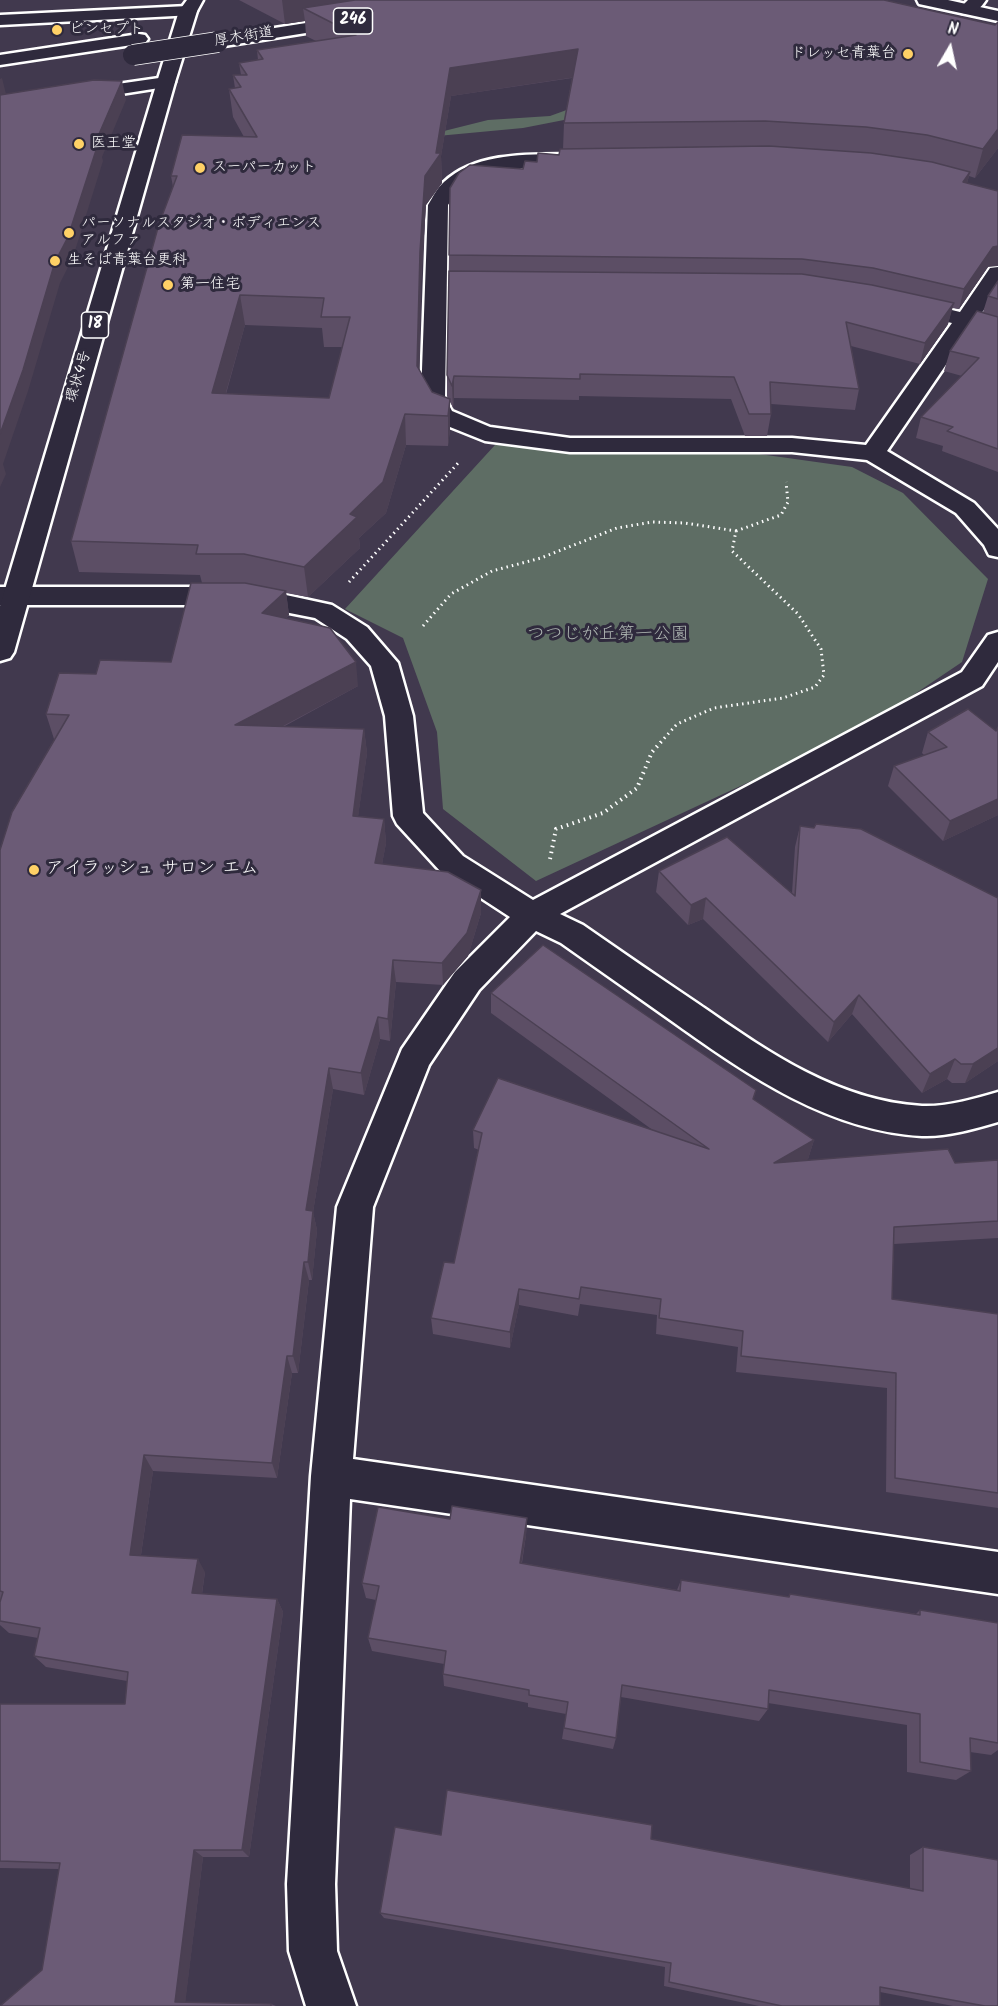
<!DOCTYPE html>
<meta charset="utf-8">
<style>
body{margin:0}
#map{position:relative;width:998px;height:2006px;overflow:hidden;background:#41394e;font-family:Kalam,sans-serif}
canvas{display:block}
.north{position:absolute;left:920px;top:18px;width:60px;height:60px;-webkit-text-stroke:4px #2f2a3d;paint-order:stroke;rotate:9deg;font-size:16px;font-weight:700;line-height:24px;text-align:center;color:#fff}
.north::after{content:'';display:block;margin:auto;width:21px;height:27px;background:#fff;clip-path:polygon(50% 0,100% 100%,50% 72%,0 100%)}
</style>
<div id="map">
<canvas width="998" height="2006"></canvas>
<div class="north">N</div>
</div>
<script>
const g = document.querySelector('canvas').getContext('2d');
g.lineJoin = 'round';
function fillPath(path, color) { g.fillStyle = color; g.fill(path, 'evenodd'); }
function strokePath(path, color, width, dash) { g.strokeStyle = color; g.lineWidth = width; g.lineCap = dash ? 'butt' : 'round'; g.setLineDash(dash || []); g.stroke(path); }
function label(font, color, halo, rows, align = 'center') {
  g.font = font + ' Kalam,"Klee One",sans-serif'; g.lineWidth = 6; g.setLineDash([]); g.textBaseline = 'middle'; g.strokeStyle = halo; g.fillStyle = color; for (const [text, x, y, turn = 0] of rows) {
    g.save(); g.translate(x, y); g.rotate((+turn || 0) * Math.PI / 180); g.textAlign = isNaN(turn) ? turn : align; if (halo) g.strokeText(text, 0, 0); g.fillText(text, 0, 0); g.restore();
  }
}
fillPath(new Path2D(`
 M597,99L605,112L523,128L416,138L488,120L550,116Z
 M495,445L702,446L852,467L903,493L988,579L962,662L863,729L536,881L443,809L437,732L403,638L345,609Z`), '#5e6d64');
const street = new Path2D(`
 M188,6L194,7L197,11L194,15L0,25V15Z
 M166,77L172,78L175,82L172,86L0,113V101Z
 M583,154L590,156L593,160L590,164C540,177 483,149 448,205L445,397L452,411L490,427L570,438H792L866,445L952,323L899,311L896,306L899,301L907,299L960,312L990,268L998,267V289L979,317L998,323V337L971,328L887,451L974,503L998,529V557L989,555L984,545L956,513L867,460L792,452H570L485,441L435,421L421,397L428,205C433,197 437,188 444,182C479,149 539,155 583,154Z
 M0,587H249L332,605L367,627L398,663L413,716L423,813L463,856L533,900L962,672L988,635L998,632V662L982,686L560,914L583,925C622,952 661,979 700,1005C768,1052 837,1101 922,1106C947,1107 974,1099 998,1092V1122C974,1129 947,1137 922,1136C829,1131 749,1076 676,1024C638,997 599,970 561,943L536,931L479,990L429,1065L373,1207L353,1459L998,1552V1594L350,1499L335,1884L337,1951L356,2006H306L289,1951L287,1884L311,1476L337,1207L402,1049L455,972L510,917L441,872L397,824L393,816L385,716L371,666L347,639L315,618L249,605H0Z`);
const secondary = new Path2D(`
 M917,0H948L998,11V21L919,4Z`);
const primary = new Path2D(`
 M187,0H203L197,11L175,82L14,652L10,658L0,661V606L157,82L179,11Z`);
const highway = new Path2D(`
 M968,0H986C980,9 973,15 962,13L959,9Z
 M350,16L356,17L359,21L356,25L218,47L212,46L209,42L212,38L218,37Z
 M139,34L145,35L148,39L145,43L0,65V55Z`);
strokePath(street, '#fff', 5);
strokePath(secondary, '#fff', 5);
strokePath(primary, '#fff', 5);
strokePath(highway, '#fff', 5);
strokePath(new Path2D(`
 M736,531L781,515L788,502L786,482
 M349,582L460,461
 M423,626L451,594L492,571L541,558L617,528L652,522L685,523L736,531L732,551L798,614L821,649L824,675L815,687L783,698L714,708L677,724L660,743`), '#fff', 3, [1.5, 4]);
strokePath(new Path2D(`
 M550,859L556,829L603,813L637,788L652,752L661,742`), '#fff', 4, [1.5, 4.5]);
fillPath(street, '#2f2a3d');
fillPath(secondary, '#2f2a3d');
fillPath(primary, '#2f2a3d');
fillPath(highway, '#2f2a3d');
const highwayBridge = new Path2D(`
 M133,55L218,42`);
strokePath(highwayBridge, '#fff', 22, []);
strokePath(highwayBridge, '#2f2a3d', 20);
fillPath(new Path2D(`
 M239,0H884L998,148L975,178L969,176L967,183L988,267L959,309L952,308L948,324L920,364L851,346L859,389L855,410L771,404V414L767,436H745L731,399L579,396V400L454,398L453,408L450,401V430L448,446L406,445L386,513L359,538L360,548L308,597L286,593L289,615L286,618L358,686L283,727L364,729L367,753L358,816L384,819L386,843L382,864L481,890V913L468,956L443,985L396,982L390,1041L380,1039L364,1095L333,1089L313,1212L317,1230L312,1280H309L298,1373H292L277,1478L153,1471L141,1555L205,1572L202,1594L277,1599L283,1612L249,1857H203L185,2002L271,2004L276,2006H0L42,1970L59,1869L0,1868V1704H125L127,1681L46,1667L34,1656L38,1638L9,1633L0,1625V850L55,739H54L46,714L96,674L171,662L202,583L200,575L79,572L71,541L173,187L171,176L244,137L233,117L229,89L235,88L233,75H241L239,63L258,60L257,50L316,41L306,36L305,21L285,24ZM572,78L564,123L563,149L559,155L537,162L523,169L449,255L447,375V396L448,398L432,392L419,370L421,282L426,205L442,183L441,156L451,96ZM245,325L322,328L324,347H342L329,398L226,394Z
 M998,281V472L942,451L943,446L916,438L921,417L962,376L944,371L950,351L983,312L988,296Z
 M998,727V815L943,841L888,786L894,766L924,755L922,753L928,732L996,731Z
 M800,826L998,1061L965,1083H952L947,1079L922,1093L852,1014L828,1042L703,919L688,925L656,892L659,871L792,893L795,847Z
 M491,993L754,1100L814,1140L808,1159L804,1161L955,1163L998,1160V1238L894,1244L892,1299L998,1314V1508L886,1492L887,1388L736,1372L738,1347L656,1334L657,1315L580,1304L578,1316L519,1305L510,1348L433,1334L431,1318L454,1263L479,1150L474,1148L473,1130L654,1131L491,1013Z
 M527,1518L526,1535L522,1563L677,1590L681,1580L788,1597L790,1594L916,1614L920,1610L998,1623V1750L991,1755L970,1752L971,1771L956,1780L907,1772V1725L768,1703V1709L759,1721L621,1697L616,1738L613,1749L562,1739L566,1714L528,1707V1703L444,1686L443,1674L444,1664L372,1651L368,1638L376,1600L366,1598L362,1583L450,1519Z
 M441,1835L651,1839L910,1889V1855L923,1847L998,2006H953L880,1992V2006H759L664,1986L665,1967L384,1918L380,1913Z`), '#5c4e65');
fillPath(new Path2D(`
 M282,0H440L303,8L305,21L285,24Z
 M578,49L576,77L451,96L441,156L442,183L426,205L421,282L419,397L417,366L420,252L425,176L436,153L450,68Z
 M2,78L7,98L0,100V79Z
 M122,81L126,100L102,157L103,161L73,257L60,283L28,391L3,464L6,474L0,487V434L55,262L96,141Z
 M998,129V148L975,178L983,149Z
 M970,172L965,191L963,182Z
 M998,246V266L988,267L959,309L964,289L993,247Z
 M240,295L245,325L217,424L212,393Z
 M954,303L948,324L920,364L925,343Z
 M454,376V398L453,408L452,386Z
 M450,399V430L448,446V416Z
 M405,414L406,445L386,513L359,538L360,548L308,597L304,567L350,514Z
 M286,591L289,615L266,637L262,613Z
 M356,662L358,686L240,749L235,725Z
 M364,729L367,753L355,839L353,816Z
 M998,799V815L943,841L950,821Z
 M384,819L386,843L378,886L375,863Z
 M481,890V913L468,956L443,985L442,963Z
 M706,898L703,919L688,925L691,905Z
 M393,960L396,982L390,1041L388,1019Z
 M859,995L852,1014L828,1042L834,1022Z
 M378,1017L380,1039L364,1095L361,1073Z
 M998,1048V1061L965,1083L973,1064Z
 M955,1059L947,1079L922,1093L930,1074Z
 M329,1068L333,1089L313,1212L317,1230L312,1280L308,1262L306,1210Z
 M814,1140L808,1159L768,1181L774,1163Z
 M304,1262L309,1280L298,1373L293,1356Z
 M519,1289V1305L510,1348V1332Z
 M287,1356L292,1373L277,1478L272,1463Z
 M144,1455L153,1471L139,1568L130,1555Z
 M527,1518L526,1535L519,1578L520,1563Z
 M198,1559L205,1572L200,1606L192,1593Z
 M277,1599L283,1612L249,1857L242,1850Z
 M194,1850L203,1857L185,2005L175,2002Z`), '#4b4053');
const building = new Path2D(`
 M355,0H884L995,25L998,22V129L983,149L927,135L866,127L765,121L564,123L578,49L450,68L436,153H441L425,176L420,252L417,366L432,392L450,399L448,416L405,414L383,482L350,514L357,517L304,567L244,554H196L198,545L71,541L159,224L177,176H171L182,135L257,137L229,89L241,87L233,75H247L239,63L263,59L257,50L356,35L303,8ZM240,295L324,298L321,317H350L329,398L212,393Z
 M94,80L122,81L96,141H99L68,237L55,262L23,370L0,434V95Z
 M769,146L871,153L932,162L970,172L963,182L998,191V246L993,247L964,289L873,268L802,259L449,255L450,188L459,173L470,165L523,169L525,161L537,162L538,153L559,155L560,149Z
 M449,271L802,274L872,285L954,303L925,343L846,322L859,389L770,382L771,414H749L734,377L580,374V379L454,376L452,386L447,375Z
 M998,281V299L988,296Z
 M977,311L998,317V449L947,431L953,427L921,417L979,358L950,351Z
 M191,583H245L286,591L262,613L330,628L356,662L235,725L364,729L353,816L384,819L375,863L448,872L481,890L467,933L442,963L393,960L388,1019L378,1017L361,1073L329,1068L306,1210L313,1211L308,1262H304L293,1356H287L272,1463L144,1455L130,1555L198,1559L192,1593L277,1599L242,1850H194L175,2002L271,2004V2006H0L42,1970L60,1863L0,1861V1704H125L128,1672L34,1656L40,1628L0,1621V1602L3,1592L0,1591V850L12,812L69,715L46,714L59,673L96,674L100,660L171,662Z
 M968,709L996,731L998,727V799L950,821L894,766L947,747L928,732Z
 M816,824L861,829L998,898V1048L973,1064H961L955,1059L930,1074L859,995L834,1022L706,898L691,905L659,871L727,837L795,896L800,826L814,828Z
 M543,945L756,1090L753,1099L814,1140L774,1163L948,1149L955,1163L998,1160V1221L894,1227L892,1299L998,1314V1493L895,1478L896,1373L741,1356L743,1331L659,1318L661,1299L581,1287L579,1299L519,1289L510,1332L431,1318L444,1262L454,1263L482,1133L473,1130L498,1078L709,1149L491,993Z
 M452,1506L527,1518L520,1563L680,1591L681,1580L789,1597L790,1594L920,1615V1610L998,1623V1743L970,1738L971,1771L920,1762V1714L769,1690L768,1709L622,1685L616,1738L564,1728L568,1702L529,1695V1690L443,1674L446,1651L368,1638L379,1586L362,1583L378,1507L450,1519Z
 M447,1790L652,1825L651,1839L923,1891V1847L998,1860V2006H985L880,1987V2006H782L669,1982L671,1963L380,1913L395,1827L441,1835Z`);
fillPath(building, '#6b5b76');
strokePath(building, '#4b4053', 1.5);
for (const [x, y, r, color] of [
 [57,30,6,"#ffd166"],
 [908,54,6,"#ffd166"],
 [79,144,6,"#ffd166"],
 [200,168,6,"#ffd166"],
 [69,233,6,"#ffd166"],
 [55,261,6,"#ffd166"],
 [168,285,6,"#ffd166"],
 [34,870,6,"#ffd166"]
]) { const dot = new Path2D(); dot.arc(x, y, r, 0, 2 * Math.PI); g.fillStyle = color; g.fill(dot); strokePath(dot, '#2f2a3d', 2); }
label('15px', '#fff', '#2f2a3d', [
 ["ビンセプト",69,30],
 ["ドレッセ青葉台",896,54,"right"],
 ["医王堂",91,144],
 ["スーパーカット",212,168],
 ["パーソナルスタジオ・ボディエンス",81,224],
 ["アルファ",81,241],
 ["生そば青葉台更科",67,261],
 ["第一住宅",180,285]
], 'left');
label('15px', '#fff', '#2f2a3d', [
 ["厚木街道",244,38,-9],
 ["環状4号",80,377,-73]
]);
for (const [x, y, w] of [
 [353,21,39],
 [95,325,27]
]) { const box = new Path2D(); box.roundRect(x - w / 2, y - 13, w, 26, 4.5); g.fillStyle = '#2f2a3d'; g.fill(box); strokePath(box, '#fff', 1.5); }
label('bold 16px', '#fff', null, [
 ["246",353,21],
 ["18",95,325]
]);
label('18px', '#aeb6b2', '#2f2a3d', [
 ["つつじが丘第一公園",608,636]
]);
label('18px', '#fff', '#2f2a3d', [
 ["アイラッシュ サロン エム",46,870]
], 'left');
</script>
